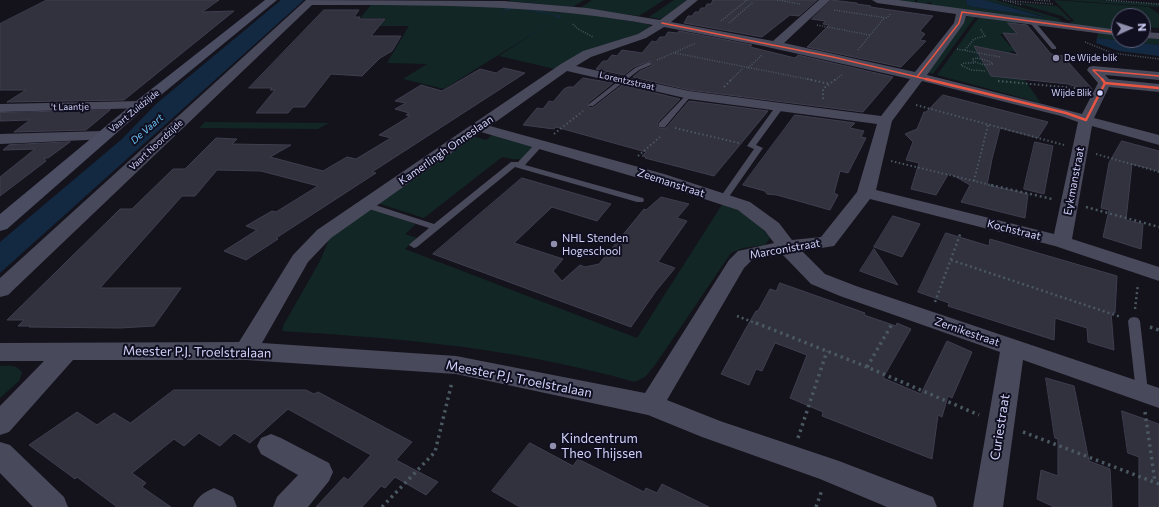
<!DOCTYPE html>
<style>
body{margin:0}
#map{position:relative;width:1159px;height:507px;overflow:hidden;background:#14131c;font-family:Commissioner,sans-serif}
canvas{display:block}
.north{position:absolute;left:1111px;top:8px;width:40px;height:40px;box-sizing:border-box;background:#100f20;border:1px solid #5e5d78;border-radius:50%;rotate:87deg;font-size:11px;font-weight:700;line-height:16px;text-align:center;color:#d2d2fb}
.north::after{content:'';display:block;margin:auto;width:14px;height:18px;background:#908fad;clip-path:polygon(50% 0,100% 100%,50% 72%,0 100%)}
</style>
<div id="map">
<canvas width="1159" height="507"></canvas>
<div class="north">N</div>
</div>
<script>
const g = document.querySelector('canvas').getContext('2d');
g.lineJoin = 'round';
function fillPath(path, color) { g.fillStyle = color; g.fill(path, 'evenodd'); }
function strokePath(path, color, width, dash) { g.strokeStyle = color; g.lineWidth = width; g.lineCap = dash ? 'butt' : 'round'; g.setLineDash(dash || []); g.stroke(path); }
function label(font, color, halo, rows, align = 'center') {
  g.font = font + ' Commissioner,sans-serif'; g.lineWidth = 4; g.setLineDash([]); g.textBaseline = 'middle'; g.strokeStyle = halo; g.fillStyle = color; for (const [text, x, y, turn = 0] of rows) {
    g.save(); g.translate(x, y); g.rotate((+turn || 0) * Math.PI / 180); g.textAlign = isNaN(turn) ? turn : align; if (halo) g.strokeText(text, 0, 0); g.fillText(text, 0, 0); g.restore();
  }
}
fillPath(new Path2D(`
 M511,0H584L573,7L509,1Z
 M592,0H664L639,16L580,8Z
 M674,0H687L661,19L649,17Z
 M891,0H915V2H917L918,0H966V4L974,7L1046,17L985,0H996L1058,18L1065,25L930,6L932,3L926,2L929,4L928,5Z
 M1054,0L1149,7L1159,14V28L1143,27V16H1128L1120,10L1126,16H1119V30L1073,25L1070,22L1074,21Z
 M1064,0H1098L1159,4V7Z
 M1017,3L1057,6L1071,20H1067L1062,16Z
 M371,5H474L589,14L647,24L652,27L644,32L555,69L499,56L540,29L444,89L403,79L427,64L387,63L409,26H380L386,18H360Z
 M966,17H975L933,74L927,72Z
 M979,17L1016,22L1022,32V35L1000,34L1010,46L1014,47L1018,52L1010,51L1016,59L993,70L998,77L1024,79L1041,103L937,75Z
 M1098,33L1119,35V40H1143V38L1159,39V45L1097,38Z
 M205,122L329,123L318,129L199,128Z
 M493,134L536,147C523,161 522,161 502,157L424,218L377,203L472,136L486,140Z
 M723,203C742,210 758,222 770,238L765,245L743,248L731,253L655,365L645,377L634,382C611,375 589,370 566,365C472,344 377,337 282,331L284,324L320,261L330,237L366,210H375L416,224L405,234L417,238L405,249L637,338Z
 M0,366C8,366 18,364 22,373L19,381L0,398Z`), '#122625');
fillPath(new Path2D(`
 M281,0H304L0,273V242L122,139L156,104Z
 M966,0H985L1047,18L974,7L967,5Z
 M508,8L540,11L562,16L469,73L558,18L555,15L520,9H512L500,12Z
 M1097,38L1159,45V56L1119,51L1096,43Z`), '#132941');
const building = new Path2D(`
 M47,0H219L202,12L234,11L124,100L7,102L26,90H0V24Z
 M713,0H817L799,16L790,15L762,37L684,23L688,16H692L695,12H699L701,8H705L707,4H711Z
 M831,0L857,3V4L871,6L870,7L933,16L920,31L925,34L920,40L926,41L901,67L807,47L829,25L823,24L825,21L812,19Z
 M324,10H359L354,17H360L359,19H385L371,36H401L392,51L380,58L362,76L331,74L305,107H293L288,113H256L275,90H270L272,88H249Z
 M1008,23L1027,25L1051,54L1063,56L1093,90L1092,92L1068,84L991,76L974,46L1018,55L1003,33L1017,34Z
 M679,31L752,45L750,47L795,58L798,55L893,77L863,112L689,90L633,77L640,71L652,66V63L650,61L634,67L624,75L596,69L603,61H607L612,55L617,56L622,50L642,53L652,41L656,42L660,37H665L668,32L678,33Z
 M504,68L525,73L372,172L376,173L276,238L278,239L246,260L224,251L257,230L246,226L272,211L276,212L318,186L261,171L217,170L195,196H182L100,288H181L154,326L120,328L29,327L30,326H18L24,320H7L114,215L120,209H132L173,169H185L216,138L237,139L232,144L291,145L270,157L323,171L347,157L356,159L391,138L379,135L410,116L406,115L409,113L395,109L406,103L395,101L421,85L442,91L480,69L496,73Z
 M583,78L613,83L588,103L589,108L594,107L622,85L680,99L658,122V127L659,128H666L689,101L768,111L714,176L645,158L646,157L642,156L646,152L556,127L554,129L523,125L537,108L543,109L549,101L553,102L564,89L568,87H573Z
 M943,95L1048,122L1038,138L1000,128L992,159L987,185L1028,194L1025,218L961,202L970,185L949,173L936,195L911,189L919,163L906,160L913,142L905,134L917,129L924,112H926Z
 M110,110L86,130L14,132L30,120L0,121V113Z
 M795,115L855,123L850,128L864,131L861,137L866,138L848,173L840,171L834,193L838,195L830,210L777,195L767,194L765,191L743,185Z
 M1122,141L1159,151V171L1132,164L1126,220L1143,224L1141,249L1103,237L1109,210L1101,208L1109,163Z
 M70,142L48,158H44L46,161L0,196V177L35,149L3,150L9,145Z
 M1035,142L1053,146L1044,194L1024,189Z
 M522,178L611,204L597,221L552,207L514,243L563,259L553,271L562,281L580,265L585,267L599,264L644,209L646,210L661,197L689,204L677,218L687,221L658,262L675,268L656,291L631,327L433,254Z
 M893,216L920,224L902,257L874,247Z
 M946,233L989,246L990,239L1117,276L1115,313L1111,312L1114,350L1088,342L1087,328L1055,318L1054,340L948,306L949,303L918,292Z
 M874,249L898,285L860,271Z
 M780,283L865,313L864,315L896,326L897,323L911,329L883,378L921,394L947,341L972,352L952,398L948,396L942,417L938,415L932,459L822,416L823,412L790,398L807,355L775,343L762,371L756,369L749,385L721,374L745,330L756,311H758L770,289L776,291Z
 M1046,378L1074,386L1089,461L1110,469L1112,507H1054L1037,499L1041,470L1058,476V439L1055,438Z
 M174,390H306L314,394L318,392L412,442L396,460L438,482L426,495L395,477L385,488L381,486L362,507H316L344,477L348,480L371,455L288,409L250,443L234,433L220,446L199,433L184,446L174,439L132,473L146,483L142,487L171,507H117L77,477L75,479L29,445L77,412L97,425L114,413L130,423Z
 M1122,411L1159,424V507H1139V457L1128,453Z
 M530,443L573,466L578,459L644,492L646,488L657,493L662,484L709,507H520L492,491Z`);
fillPath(building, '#32313e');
strokePath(building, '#3f3e4f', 1);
strokePath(new Path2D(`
 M777,0L800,4
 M1003,0L1022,5
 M1034,0L1050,1
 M1106,0L1159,4
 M1010,1L1053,4
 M834,10L887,18L890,14
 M721,21L747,0
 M729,23L753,2
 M573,24L578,29L593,37
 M817,25L870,35
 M1085,42L1112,53L1159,59
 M957,49L1000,57
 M858,50L884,18
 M965,50L974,39L985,36L981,30L982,28
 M675,53L812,80
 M977,58L989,61L993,64L984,65L973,61V59Z
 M657,60L696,43
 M974,63H964L961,65L971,70L986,71
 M748,68L762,55
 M731,80L743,68
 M835,80L843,74`), '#4a5862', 1.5, [1, 1.5]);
strokePath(new Path2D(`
 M807,79L830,84
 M998,81L1085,89
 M724,87L732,79
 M823,99V89L836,79
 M916,105L1064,145
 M675,128L739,143
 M554,134L583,111
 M1096,154L1159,172
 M638,156L660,137
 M891,161L995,186
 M974,181L988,125`), '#4a5862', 2, [1.5, 2.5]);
strokePath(new Path2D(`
 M991,185L1052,199
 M1086,207L1159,227
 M951,260L1121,317
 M935,302L961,232
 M1135,309L1138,284
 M737,316L758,324`), '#4a5862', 2.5, [2, 3]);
strokePath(new Path2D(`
 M756,323L867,367L979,415
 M1150,327L1159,330
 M867,367L892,324
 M1145,412L1155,482
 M1023,432L1159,484
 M798,438L827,351
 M382,507L435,452L452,382
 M816,507L822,490`), '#4a5862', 3.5, [2.5, 4]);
fillPath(new Path2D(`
 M1031,22H1035L1056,47V49H1052L1031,24Z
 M649,62L651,63V65L639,70L593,106H589V104L635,68Z
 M689,93L691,94V96L665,127H659V123L687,94Z
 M776,106H782L783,108L756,145L763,148L726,201H720L719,199L754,149L747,146Z
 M537,142H543L544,144L525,165L643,198L644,200L643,202H637L515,167L417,247L414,248L409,245L411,243L429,228L363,207L361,205L363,203H369L434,224L511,162H518Z
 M1134,317L1138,318L1140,321L1148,392L1147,396L1142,397L1137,396L1136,392L1128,321L1130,318Z`), '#49495c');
fillPath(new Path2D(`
 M306,0L504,1L587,8L660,20L687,0H698L671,22L773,41L819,0H830L784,43L915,72L954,23L956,14L877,3L872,0H898L1119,30V36L966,16L964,23L927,75L1082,114L1098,83L1087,70L1089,67L1093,66L1159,72V80L1105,75L1109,79L1159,84V92L1109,87L1094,118L1159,135V145L1092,126L1072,239L1159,267V281L1055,246L870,199L834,246L802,251L825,274L856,286L1159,388V408L1023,360L1003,507H973L1000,352L840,296L811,284L782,254L752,260L744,268L667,400L720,421L839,461L933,497L937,507H887L820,479L702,437L648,415L456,374L246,360H73L9,432L0,435V406L44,361H0V343L239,342L293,255L317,230L561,64L583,51L638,34L653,25C540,4 427,5 312,5L8,295L0,297V278ZM664,27L763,46L910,79L881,116L689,91L576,66L591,57L646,38ZM567,71L689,99L877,124L857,192L821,237L792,240L779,223L750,202L664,174L490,126ZM922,81L1061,116L1078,122L1054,234L876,190L892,121ZM481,132L652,182L738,210L765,231L774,243L738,251L729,260L645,393L456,356L262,343L308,262L331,238Z
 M1143,32L1159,33V39L1143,38Z
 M140,101L145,102L147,105L145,108L0,112V104Z
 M103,131L108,133L111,136L108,139L0,144V134Z
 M271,434L281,438L329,463L333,472L329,481L308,507H273L277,497L298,475L261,454L257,446L261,438Z
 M0,442L10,445L64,497L68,507H33L0,473Z
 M214,488L233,497L237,507H193C198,496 203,493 214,488Z`), '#49495c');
fillPath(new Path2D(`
 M265,0H277L145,108L7,229L0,231V214L135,102Z`), '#4b4d62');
strokePath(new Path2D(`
 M662,23L833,57L930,80
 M917,77L959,23L962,12L1119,33
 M1103,80L1093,70L1159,76`), '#e85542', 1.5);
strokePath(new Path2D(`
 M926,79L1066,113L1086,120L1105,83
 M1102,79L1105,83L1159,88`), '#e85542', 2.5);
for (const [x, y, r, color] of [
 [1056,58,4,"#908fad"],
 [1100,93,3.5,"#d2d2fb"],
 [554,244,4,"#908fad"],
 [553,446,4,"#908fad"]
]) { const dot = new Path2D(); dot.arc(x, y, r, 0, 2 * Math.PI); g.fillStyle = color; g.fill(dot); strokePath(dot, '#100f20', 1.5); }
label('9px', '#d2d2fb', '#100f20', [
 ["De Wijde blik",1064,58]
], 'left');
label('9px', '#d2d2fb', '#100f20', [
 ["Lorentzstraat",627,81,13],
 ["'t Laantje",70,107,-1],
 ["Vaart Zuidzijde",134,111,-39],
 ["Vaart Noordzijde",156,145,-43]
]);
label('9px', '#d2d2fb', '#100f20', [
 ["Wijde Blik",1092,93]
], 'right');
label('italic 10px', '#69c0f2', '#100f20', [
 ["De Vaart",147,129,-41]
]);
label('11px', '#d2d2fb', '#100f20', [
 ["Kamerlingh Onneslaan",446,150,-35],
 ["Eykmanstraat",1074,181,-79],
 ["Zeemanstraat",671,183,18],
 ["Kochstraat",1014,230,14],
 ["Marconistraat",785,249,-10],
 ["Zernikestraat",967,332,19]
]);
label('11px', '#d2d2fb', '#100f20', [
 ["NHL Stenden",562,238],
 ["Hogeschool",562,251]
], 'left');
label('13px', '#d2d2fb', '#100f20', [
 ["Meester P.J. Troelstralaan",197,352,1],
 ["Meester P.J. Troelstralaan",519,379,11],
 ["Curiestraat",1000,427,-81]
]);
label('13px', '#d2d2fb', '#100f20', [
 ["Kindcentrum",561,439],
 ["Theo Thijssen",561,454]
], 'left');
</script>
